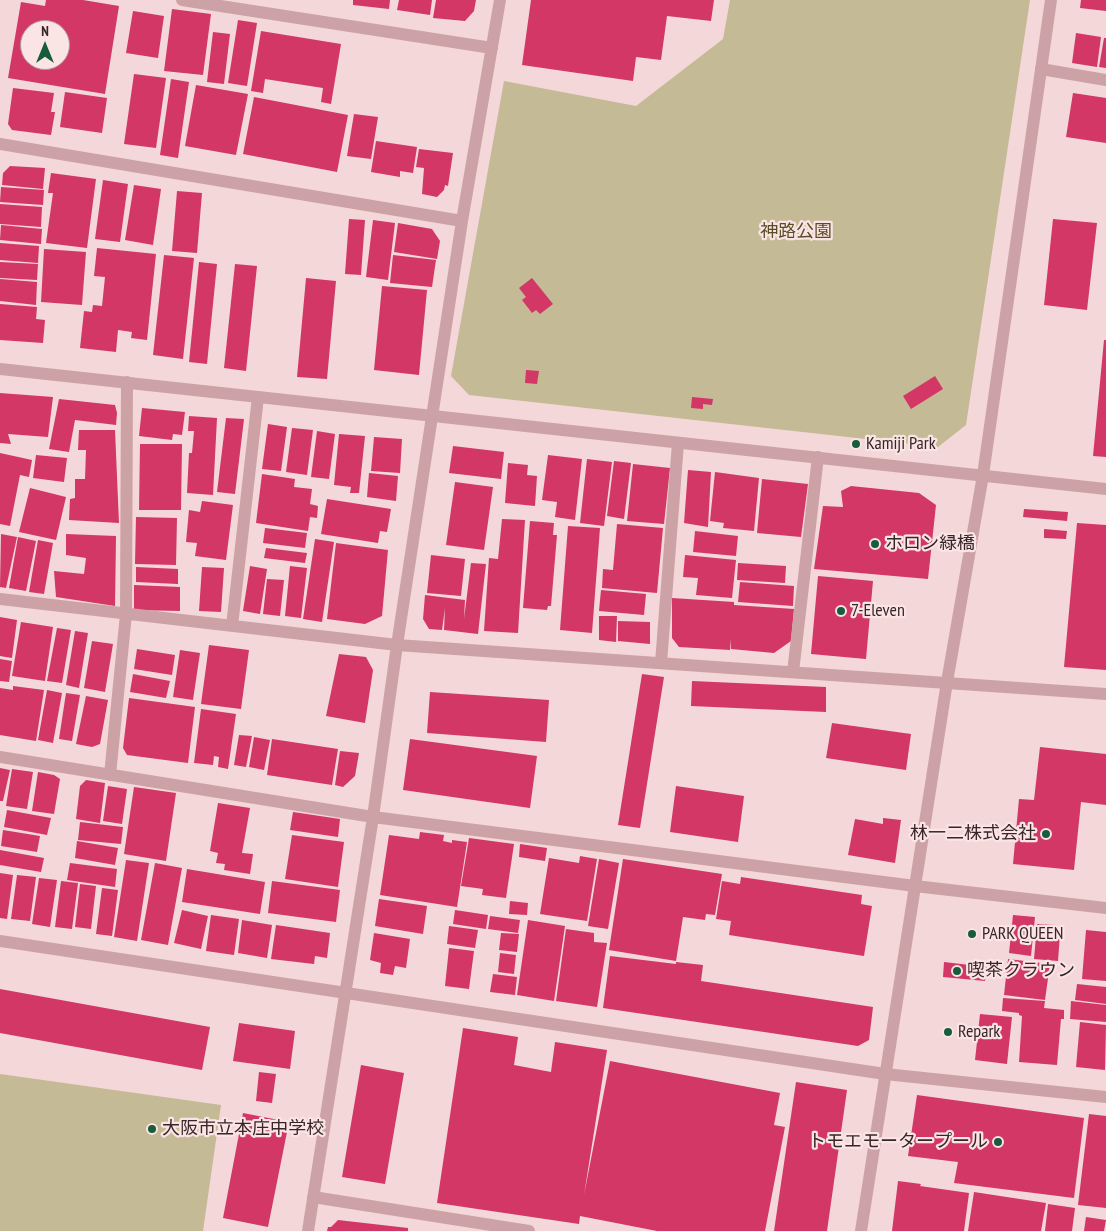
<!DOCTYPE html>
<meta charset="utf-8">
<style>
body{margin:0}
#map{position:relative;width:1106px;height:1231px;overflow:hidden;background:#f4d7d8;font-family:"PT Sans Narrow",sans-serif}
canvas{display:block}
.north{position:absolute;left:20px;top:20px;width:50px;height:50px;box-sizing:border-box;background:#fbe4e4;border:1px solid #ad9899;border-radius:50%;rotate:0deg;font-size:14px;font-weight:700;line-height:20px;text-align:center;color:#372529}
.north::after{content:'';display:block;margin:auto;width:18px;height:22px;background:#175c3b;clip-path:polygon(50% 0,100% 100%,50% 72%,0 100%)}
</style>
<div id="map">
<canvas width="1106" height="1231"></canvas>
<div class="north">N</div>
</div>
<script>
const g = document.querySelector('canvas').getContext('2d');
g.lineJoin = 'round';
function fillPath(path, color) { g.fillStyle = color; g.fill(path, 'evenodd'); }
function strokePath(path, color, width, dash) { g.strokeStyle = color; g.lineWidth = width; g.lineCap = dash ? 'butt' : 'round'; g.setLineDash(dash || []); g.stroke(path); }
function label(font, color, halo, rows, align = 'center') {
  g.font = font + ' "PT Sans Narrow","Noto Sans JP",sans-serif'; g.lineWidth = 4.5; g.setLineDash([]); g.textBaseline = 'middle'; g.strokeStyle = halo; g.fillStyle = color; for (const [text, x, y, turn = 0] of rows) {
    g.save(); g.translate(x, y); g.rotate((+turn || 0) * Math.PI / 180); g.textAlign = isNaN(turn) ? turn : align; if (halo) g.strokeText(text, 0, 0); g.fillText(text, 0, 0); g.restore();
  }
}
fillPath(new Path2D(`
 M730,0H1030L966,425L938,447L469,395L451,376L504,81L636,106L723,39Z
 M0,1074L221,1105L203,1231H0Z`), '#c4ba96');
fillPath(new Path2D(`
 M46,0H83L119,6L105,94L8,78L21,2L45,6ZM30,30H60V60H30Z
 M353,0H390L389,9L353,5Z
 M399,0H432L430,15L397,10Z
 M436,0H476L474,11L465,21L433,18Z
 M531,0H714L711,21L667,16L661,60L636,57L633,81L522,65Z
 M1081,0H1106V11L1080,8Z
 M172,9L211,14L203,75L164,71Z
 M133,11L164,16L158,58L126,53Z
 M238,20L257,23L247,86L228,83Z
 M261,31L341,44L331,104L321,102L323,88L265,79L263,93L251,91Z
 M213,32L230,34L224,84L207,82Z
 M1076,33L1101,37L1097,67L1072,63Z
 M1104,38H1106V68L1099,67Z
 M134,74L166,78L156,148L124,144Z
 M171,79L189,82L178,158L160,155Z
 M196,85L248,94L236,155L185,146Z
 M13,88L54,93L51,112H55L51,135L12,130L8,124Z
 M65,92L107,98L102,133L60,127Z
 M1073,93L1106,98V143L1066,137Z
 M254,97L348,115L337,172L243,154Z
 M354,114L378,117L371,159L347,156Z
 M376,141L417,147L413,173L400,171V177L371,172Z
 M419,149L453,153L448,186L445,185L444,190L437,197L422,194L424,168L416,167Z
 M10,166L45,168L43,189L2,185L3,173Z
 M51,173L96,179L87,248L46,243L53,193H48Z
 M103,180L128,184L120,242L95,239Z
 M134,185L161,189L153,245L125,240Z
 M1,187L44,190L43,205L0,202Z
 M177,191L202,193L197,253L172,251Z
 M0,204L42,207L41,227L0,224Z
 M349,219L365,220L361,275L345,274Z
 M1053,219L1097,223L1087,310L1044,305Z
 M373,220L395,223L388,280L366,277Z
 M398,223L432,229L440,241L437,259L394,252Z
 M1,225L42,229L41,244L0,240Z
 M0,243L39,246L38,263L0,260Z
 M97,248L156,254L147,340L131,338L132,332L118,330L116,352L80,348L84,311L92,312L93,305L102,306L105,277L94,276Z
 M44,249L86,252L82,305L41,302Z
 M164,255L194,258L183,359L153,355Z
 M393,255L436,260L432,287L390,283Z
 M0,262L38,264L37,280L0,278Z
 M199,262L217,264L207,364L189,362Z
 M235,264L257,266L246,371L224,368Z
 M306,278L336,281L327,379L297,377Z
 M532,278L553,304L540,314L536,310L532,313L522,300L526,297L519,288Z
 M0,279L37,282L36,305L0,301Z
 M382,286L427,290L419,375L374,370Z
 M0,304L37,307L36,319L45,320L43,343L0,340Z
 M1104,340H1106V457L1093,456Z
 M526,370L539,371L537,384L525,383Z
 M935,376L943,389L911,409L903,396Z
 M0,393L53,397L48,437L8,434L11,444L0,443Z
 M692,397L713,399L712,405L703,404V409L691,408Z
 M59,399L115,405L117,413L116,425L75,420L69,452L49,449Z
 M142,408L185,412L182,435L173,434L172,440L139,436Z
 M189,416L217,418L213,495L187,493L189,453H192L194,431H188Z
 M226,418L244,419L235,494L217,492Z
 M268,424L287,427L281,471L262,469Z
 M292,428L313,430L307,475L286,472Z
 M79,430H115L119,523L69,520L70,499L75,498V479H85L86,450H78Z
 M317,431L335,434L329,479L311,477Z
 M339,434L365,436L359,493H350L351,487L334,485Z
 M374,437L402,439L400,473L371,471Z
 M140,444H182L181,510H139Z
 M453,446L504,452L501,479L449,473Z
 M0,453L32,460L29,477L20,475L10,526L0,524Z
 M36,455L67,458L64,482L33,478Z
 M548,455L582,459L575,520L555,517L557,502L542,500Z
 M587,459L612,462L604,526L580,523Z
 M614,461L631,463L624,519L607,516Z
 M508,463L528,465L527,475L537,476L535,506L505,503Z
 M633,464L670,468L664,524L627,521Z
 M688,470L711,472L708,527L684,523Z
 M715,472L759,478L754,531L723,528L724,523L710,521Z
 M369,473L398,476L396,501L367,497Z
 M262,474L295,479L294,487L312,489L310,504L318,506L317,518L310,517L308,531L256,523Z
 M762,479L808,484L801,537L757,533Z
 M455,482L493,487L484,550L446,545Z
 M851,486L919,493L936,505L928,579L814,569L823,506L843,507L841,491Z
 M30,488L66,497L56,540L19,532Z
 M327,499L391,509L387,532L380,531L378,543L321,534Z
 M202,501L233,505L226,560L195,556L197,543L186,542L189,510L200,512Z
 M1024,509L1068,512L1067,521L1023,517Z
 M136,517L177,518L176,565L135,564Z
 M502,519L525,520L518,633L484,631L489,558L498,559Z
 M530,521L554,523L553,535H557L551,606H548L547,610L523,608Z
 M1077,523L1106,525V670L1064,667Z
 M617,524L663,528L657,593L602,588L603,569L613,570Z
 M568,526L600,528L592,633L560,630Z
 M265,528L307,533L305,548L263,543Z
 M1044,529L1067,531L1066,539L1044,538Z
 M695,531L738,536L736,556L693,552Z
 M1,534L17,537L6,588L0,587Z
 M66,534L116,536L115,606L56,597L54,571L84,574L86,558L66,555Z
 M18,537L36,541L26,591L9,588Z
 M315,539L334,542L322,622L303,619Z
 M38,540L53,543L44,594L29,592Z
 M336,543L388,550L382,616L365,624L327,619Z
 M266,548L307,553L305,563L264,558Z
 M431,555L465,559L461,596L427,593Z
 M685,555L736,560L732,598L696,595L698,578L683,577Z
 M471,563L486,564L478,634L444,630L445,608L442,630L429,629L423,619L425,595L465,600L464,619Z
 M738,563L786,566L785,583L737,580Z
 M250,566L267,569L260,614L243,611Z
 M290,566L307,568L301,618L285,616Z
 M136,567L178,569V584L136,582Z
 M202,567L224,568L221,612L199,611Z
 M818,576L873,581L866,659L811,654Z
 M267,579L284,580L280,616L263,614Z
 M740,582L794,586L793,606L738,602Z
 M134,585L180,587V611L134,610Z
 M601,590L646,594L644,615L599,611Z
 M672,598L734,602V605L794,609L791,641L774,653L731,649V639L730,650L679,647L672,638Z
 M599,616H617L616,642L599,640Z
 M0,617L17,620L12,658L0,656Z
 M618,621L650,622V644L618,641Z
 M21,622L53,627L45,681L12,676Z
 M57,628L71,630L62,683L47,681Z
 M75,631L88,633L79,688L66,685Z
 M92,641L113,644L105,692L84,688Z
 M209,645L249,650L241,709L201,704Z
 M137,649L175,655L172,675L134,669Z
 M180,650L200,653L193,700L173,697Z
 M339,654L366,657L373,670L365,723L326,716Z
 M0,659L12,661L9,682L0,681Z
 M133,674L170,681L166,698L130,692Z
 M642,674L664,677L640,828L618,825Z
 M692,681L826,687V712L691,706Z
 M13,686L44,690L36,741L0,735V688L13,690Z
 M47,690L62,693L53,743L38,740Z
 M430,692L549,700L546,742L427,733Z
 M66,693L80,695L72,741L59,739Z
 M86,696L108,700L100,744L92,747L76,744Z
 M129,698L195,707L188,763L127,755L123,748Z
 M201,709L236,714L228,769L218,767L219,757L214,756L213,765L194,763Z
 M832,723L911,734L906,770L826,758Z
 M239,735L252,736L246,767L234,765Z
 M254,737L270,740L264,770L249,767Z
 M272,739L338,749L332,785L267,775Z
 M410,739L537,756L530,808L403,790Z
 M1040,747L1106,754V805L1081,802L1074,870L1013,864L1019,799L1034,800Z
 M340,751L359,753L355,776L343,787L335,785Z
 M0,768L10,770L3,801H0Z
 M12,769L33,772L27,809L6,806Z
 M38,772L54,775L60,779L54,814L32,811Z
 M86,780L105,783L100,823L76,819L80,786Z
 M108,786L127,789L122,824L103,821Z
 M676,786L744,796L738,842L670,832Z
 M134,787L176,793L166,861L124,854Z
 M218,803L250,808L242,853L253,854L250,874L224,870L225,864L216,863L218,853L210,851Z
 M7,810L51,818L47,835L4,827Z
 M293,812L340,819L338,837L290,830Z
 M883,818L901,820L895,863L848,855L855,819L883,824Z
 M80,822L123,827L121,844L78,840Z
 M3,830L40,836L37,852L1,846Z
 M420,832L444,835L443,841L452,843V840L467,842L457,907L380,895L389,835L419,839Z
 M292,835L344,842L338,887L285,879Z
 M469,838L514,844L506,898L482,895L483,889L461,886Z
 M77,841L118,848L115,865L75,858Z
 M520,844L547,848L545,861L519,857Z
 M0,850L44,858L41,872L0,865Z
 M580,856L597,859L587,921L540,914L549,858L579,863Z
 M599,859L619,863L608,929L588,926Z
 M623,859L722,874L715,915L706,914L705,920L683,917L676,961L609,950Z
 M126,860L149,863L137,941L114,937Z
 M70,863L117,869L115,887L67,880Z
 M155,863L182,868L168,945L141,940Z
 M187,869L265,882L260,914L182,902Z
 M0,873L13,875L7,919L0,918Z
 M17,875L36,877L30,921L11,919Z
 M741,877L862,895L861,904L872,906L864,956L729,935L731,921L716,919L722,881L740,884Z
 M39,878L57,880L50,927L32,924Z
 M61,881L78,883L72,929L55,927Z
 M272,881L340,890L336,922L268,913Z
 M80,884L96,886L91,929L75,927Z
 M102,888L118,890L112,936L96,934Z
 M379,899L427,906L423,934L375,926Z
 M510,901L528,903L527,915L509,914Z
 M182,910L208,916L201,949L174,943Z
 M455,910L488,915L486,929L453,924Z
 M211,915L239,919L234,955L206,951Z
 M1013,915L1035,917L1031,956L1009,953Z
 M490,916L520,920L518,933L488,929Z
 M242,920L272,925L267,958L238,953Z
 M528,920L565,926L554,1001L517,995Z
 M1037,924L1056,925L1055,933L1060,934L1058,961L1034,959Z
 M276,925L330,933L327,958L315,956L314,964L271,959Z
 M449,926L478,930L475,948L447,944Z
 M566,929L594,933V942L607,943L597,1007L556,1001Z
 M1086,930L1106,932V981L1082,979Z
 M374,933L410,939L406,968L395,966L393,975L380,973L381,963L370,960Z
 M501,933L519,934L517,952L499,950Z
 M449,948L474,951L469,989L445,986Z
 M500,953L516,955L514,974L498,972Z
 M610,956L676,964V962L703,965L701,981L873,1007L869,1040L858,1046L603,1008Z
 M1008,959L1050,964L1045,1000L1004,995Z
 M944,962L987,967L985,981L943,977Z
 M493,974L517,977L515,995L490,992Z
 M1077,984L1106,987V1004L1075,1000Z
 M0,989L210,1027L202,1070L0,1033Z
 M1003,998L1045,1001L1044,1008L1064,1010V1019H1061L1057,1065L1019,1062L1022,1016L1019,1015V1013L1002,1011Z
 M1071,1001L1106,1005V1022L1070,1019Z
 M980,1014L1012,1017L1007,1064L975,1060Z
 M1080,1022L1106,1025L1105,1070L1076,1067Z
 M239,1023L295,1031L290,1069L233,1061Z
 M463,1028L518,1037L514,1065L551,1072L555,1042L607,1050L584,1195L610,1061L780,1093L774,1125L785,1127L765,1231H657L580,1216L579,1224L437,1203Z
 M361,1065L404,1073L385,1184L342,1177Z
 M259,1072L276,1074L272,1103L256,1101Z
 M796,1082L847,1090L827,1231H774Z
 M917,1095L1084,1118L1074,1198L954,1183L958,1162L908,1156Z
 M243,1113L289,1122L268,1227L223,1218Z
 M1089,1114L1106,1116V1208L1078,1205Z
 M898,1181L921,1184L920,1186L969,1193L964,1231H892Z
 M974,1192L1046,1203L1041,1231H968Z
 M1048,1204L1075,1208L1072,1231H1045Z
 M1086,1217L1106,1220L1104,1231H1084Z
 M338,1220L408,1228V1231H327L328,1227H331Z`), '#d23766');
strokePath(new Path2D(`
 M182,0L492,48
 M1041,69L1106,80
 M0,144L462,221
 M0,599L397,645L1106,694
 M232,626L258,397
 M661,663L678,443
 M793,672L818,457
 M0,757L373,817L915,886L1106,908
 M110,775L126,614L127,382
 M0,941L885,1074L1106,1097
 M313,1197L529,1231
 M308,1231L373,817L397,645L462,221L500,0`), '#cda2a6', 12);
strokePath(new Path2D(`
 M0,369L1106,489
 M861,1231L947,682L983,475L1051,0`), '#cda2a6', 12);
for (const [x, y, r, color] of [
 [856,444,5,"#175c3b"],
 [875,544,5,"#175c3b"],
 [841,611,5,"#175c3b"],
 [1046,834,5,"#175c3b"],
 [972,934,5,"#175c3b"],
 [957,971,5,"#175c3b"],
 [948,1032,5,"#175c3b"],
 [152,1129,5,"#175c3b"],
 [998,1142,5,"#175c3b"]
]) { const dot = new Path2D(); dot.arc(x, y, r, 0, 2 * Math.PI); g.fillStyle = color; g.fill(dot); strokePath(dot, '#fbe4e4', 2); }
label('18px', '#574f27', '#fbe4e4', [
 ["神路公園",796,232]
]);
label('18px', '#372529', '#fbe4e4', [
 ["Kamiji Park",866,444],
 ["ホロン緑橋",885,544],
 ["7-Eleven",851,611],
 ["林一二株式会社",1036,834,"right"],
 ["PARK QUEEN",982,934],
 ["喫茶クラウン",967,971],
 ["Repark",958,1032],
 ["大阪市立本庄中学校",162,1129],
 ["トモエモータープール",988,1142,"right"]
], 'left');
</script>
